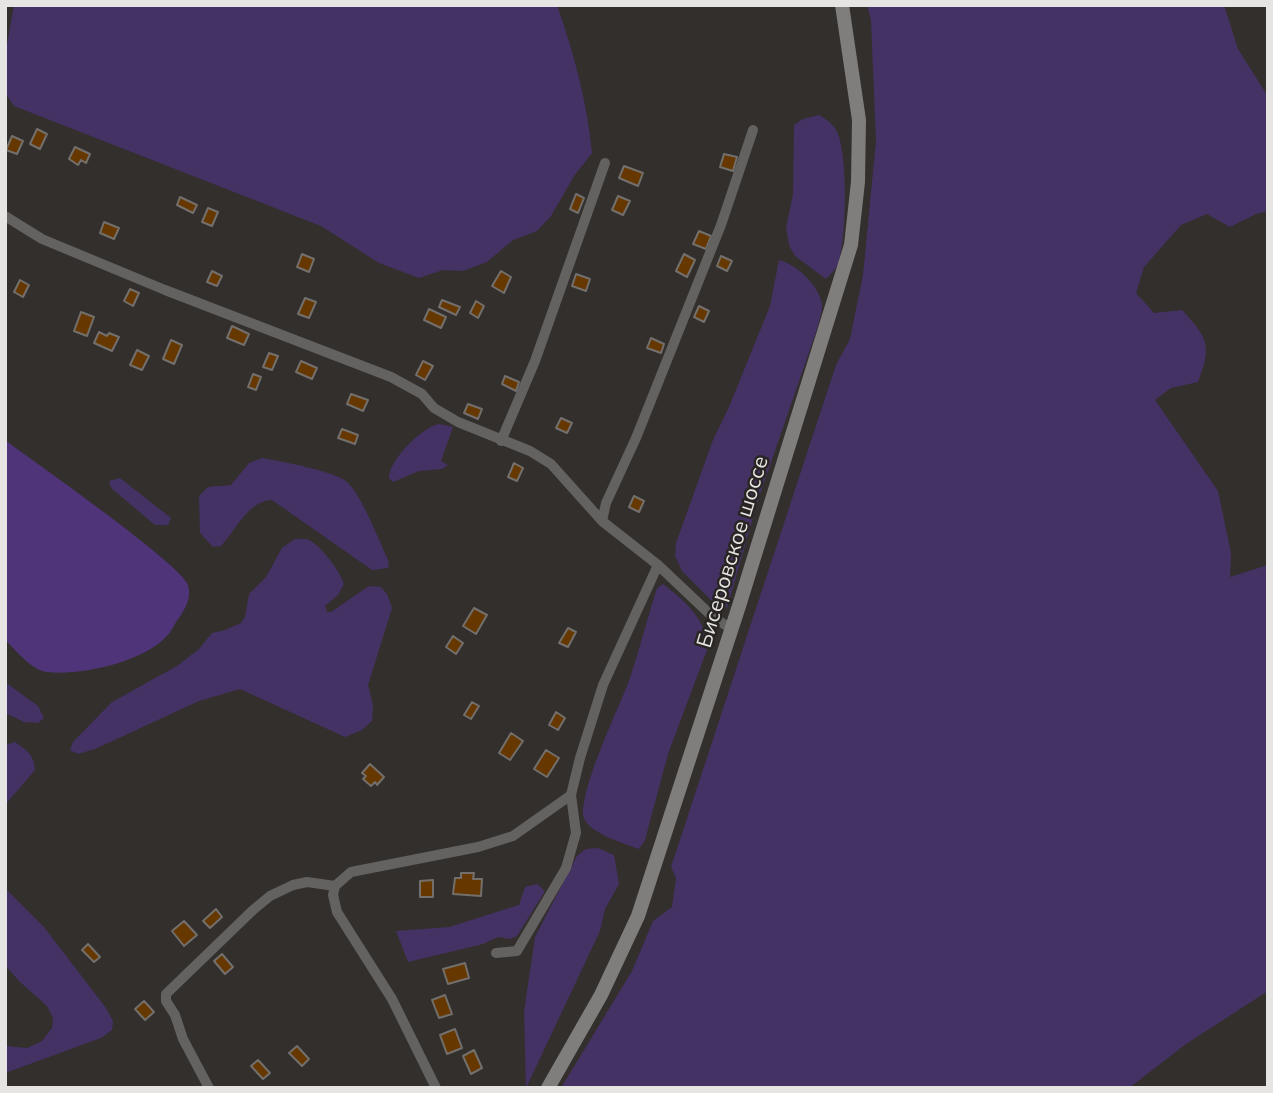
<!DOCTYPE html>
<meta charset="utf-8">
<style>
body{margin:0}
#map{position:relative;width:1273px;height:1093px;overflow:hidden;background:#322f2c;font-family:Mulish,sans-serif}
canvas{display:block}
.frame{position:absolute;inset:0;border:7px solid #e7e5e3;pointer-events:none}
</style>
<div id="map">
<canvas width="1273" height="1093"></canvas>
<div class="frame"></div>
</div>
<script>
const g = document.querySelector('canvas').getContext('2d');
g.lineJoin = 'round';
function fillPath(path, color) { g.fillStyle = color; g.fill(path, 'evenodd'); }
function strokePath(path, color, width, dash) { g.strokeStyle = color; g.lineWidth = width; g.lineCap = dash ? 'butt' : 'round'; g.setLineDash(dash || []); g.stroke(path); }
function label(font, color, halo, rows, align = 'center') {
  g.font = font + ' Mulish,sans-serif'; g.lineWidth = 5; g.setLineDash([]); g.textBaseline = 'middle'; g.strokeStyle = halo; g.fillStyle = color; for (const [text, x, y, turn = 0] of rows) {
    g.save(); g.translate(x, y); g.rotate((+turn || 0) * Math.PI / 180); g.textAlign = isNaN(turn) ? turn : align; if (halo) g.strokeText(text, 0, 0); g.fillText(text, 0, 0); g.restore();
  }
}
fillPath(new Path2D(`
 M14,5H557C574,54 587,101 592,153L574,176L551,216L537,231L513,240L487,262L463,271L443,270L419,278L379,263L321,226L14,106L5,93V56Z
 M867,5H1224L1238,49L1267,95L1268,211L1256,214L1230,227L1207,214L1181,225L1144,267L1136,293L1154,313L1182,310C1208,338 1212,346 1198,382L1171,388L1155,400L1218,491L1231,553L1230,577L1268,565V991L1186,1044L1129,1088H561L632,971L653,921L672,907L676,878L671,867L836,365L850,339L863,275L876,141L871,20Z
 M819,115C827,120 834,124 838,134C848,160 846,234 839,261C837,269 832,273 826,279L795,256L789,245L786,227L793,195L794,125L803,119Z
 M779,260C796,264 819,285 822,304C823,311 818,324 816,332L758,500L727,608L716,605L682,571L675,556L676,543L713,440L729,407L770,306Z
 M439,424L453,427L441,461L448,465L442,469L419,471L393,482L389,478C388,461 423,426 439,424Z
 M262,458C281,461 332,471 346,481C361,493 380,543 389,562L388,568L372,570L272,500C248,501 236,530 221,546L213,547L200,533L199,496L208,487L231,485L249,463Z
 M120,478L171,518L168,525H155L111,488L109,481Z
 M295,539C296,539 305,539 307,539C320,544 340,571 344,584L338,595L325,606L327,612H331L369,586L381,587L387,594L392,608L368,685L373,705L372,721L362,730L345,737L240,689L199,701L95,749L78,754L70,750L73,742L112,702L177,666L199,649L212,633L225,630L241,623L245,617L249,594L266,577L282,548Z
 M663,584C685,601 708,620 707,650L668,754L645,840L639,849C625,844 589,833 584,818C577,795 619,707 629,681C639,651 647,619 657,588Z
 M5,682L38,706L44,718L38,723L24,722L5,713Z
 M15,742C27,750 34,755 35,770L5,805V745Z
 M598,848L614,855L619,884L605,909L600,931L526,1088L524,1012L535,937L577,856L586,849Z
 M537,884L545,891L517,936L510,939L498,937L483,944L408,962L396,931L449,927L519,905L525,887Z
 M5,888L44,927L106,1008L113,1021L112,1030L101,1038L5,1073V1046L27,1048L42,1041L52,1028L53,1018L47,1006L19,981L5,965Z`), '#453265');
fillPath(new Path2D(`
 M5,440C33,461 181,564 188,585C192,597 185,610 178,619C174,625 171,632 166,637C142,662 81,676 47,672C31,670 16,650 5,640Z`), '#503479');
const building = new Path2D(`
 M37,129L47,134L40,149L30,144Z
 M12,136L23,141L17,154L6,150Z
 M75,147L90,154L86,163L81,160L78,165L69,159Z
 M724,154L737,157L733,171L720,167Z
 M624,166L643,173L638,186L619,178Z
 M576,194L584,198L578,213L570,209Z
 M618,196L630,201L623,215L612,210Z
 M180,197L197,205L193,213L177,205Z
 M208,208L218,212L212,226L202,222Z
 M104,222L119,228L114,239L100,233Z
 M699,231L711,236L706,249L693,244Z
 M302,254L314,259L309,272L297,267Z
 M684,254L695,260L687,277L676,271Z
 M721,256L732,261L727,271L717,266Z
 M212,271L222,276L217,286L207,282Z
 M501,271L511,277L504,293L492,286Z
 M576,274L590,279L586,291L572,286Z
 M20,280L29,285L23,297L14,292Z
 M130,289L139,293L133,306L124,301Z
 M305,298L316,302L309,318L298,314Z
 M442,300L460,307L456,315L439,307Z
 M476,301L484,306L478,318L470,313Z
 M699,306L709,311L704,322L694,317Z
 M429,309L446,317L441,328L424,320Z
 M81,312L94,317L87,336L74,331Z
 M232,326L249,334L244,345L227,338Z
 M99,332L107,336L109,333L119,337L112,351L94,343Z
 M651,338L664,344L661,353L647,348Z
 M171,340L182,345L174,364L163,359Z
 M137,350L149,356L142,370L130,365Z
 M269,353L278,356L272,370L263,367Z
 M301,361L317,368L312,379L296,372Z
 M423,361L433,366L425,380L416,375Z
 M253,374L261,377L256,390L248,387Z
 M505,376L519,382L516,391L502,384Z
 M351,394L368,400L363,411L347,404Z
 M468,404L482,409L478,419L464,413Z
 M561,418L572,423L567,433L556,428Z
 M342,429L358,435L355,444L338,438Z
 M514,463L523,468L517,481L508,477Z
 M634,496L644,501L639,512L629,507Z
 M474,608L487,615L476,634L463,626Z
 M568,628L576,632L568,647L559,643Z
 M453,636L463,643L456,654L446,647Z
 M472,702L479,706L471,719L464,715Z
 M556,712L565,718L558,730L549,725Z
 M511,733L523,741L510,760L499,753Z
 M546,750L559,758L547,777L534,769Z
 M370,764L384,777L377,785L375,782L371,786L363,779L366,776L362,773Z
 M461,873H474L473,879H482L481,896L453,894L455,878H461Z
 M433,880V897H420V881Z
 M216,909L222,917L210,928L203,921Z
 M184,921L197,935L184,946L172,931Z
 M88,944L100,957L94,962L82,950Z
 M222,954L233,967L225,974L214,961Z
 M465,963L469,978L448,984L443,969Z
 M445,995L452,1014L439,1018L432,1000Z
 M144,1001L154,1012L145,1020L135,1009Z
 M455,1029L462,1048L447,1054L440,1035Z
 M297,1046L309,1059L302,1066L289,1053Z
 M474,1050L482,1068L471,1074L463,1056Z
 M258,1060L270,1073L263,1079L251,1066Z`);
fillPath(building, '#663800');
strokePath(building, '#726f6c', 2);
strokePath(new Path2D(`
 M5,216L42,239L165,290L391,377L422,394L434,408L458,422L530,451L551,464L602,521L658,565L714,618L732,629
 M501,441L535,361L605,163
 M602,521L606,503L636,438L721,225L753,130
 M496,953L517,951L566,868L576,833L571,795
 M209,1088L183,1039L175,1015L166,1001V994L253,910L270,896L293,885L307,882L335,886
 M436,1088L392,999L337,912L333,895L335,886L351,872L478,847L513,836L571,795L580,758L603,685L658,565`), '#636261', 10);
strokePath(new Path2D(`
 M548,1088L601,995L638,916L739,606L851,245L858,182L859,120L842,5`), '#807e7c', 14);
label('21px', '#e7e5e3', '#282523', [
 ["Бисеровское шоссе",733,552,-73]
]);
</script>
